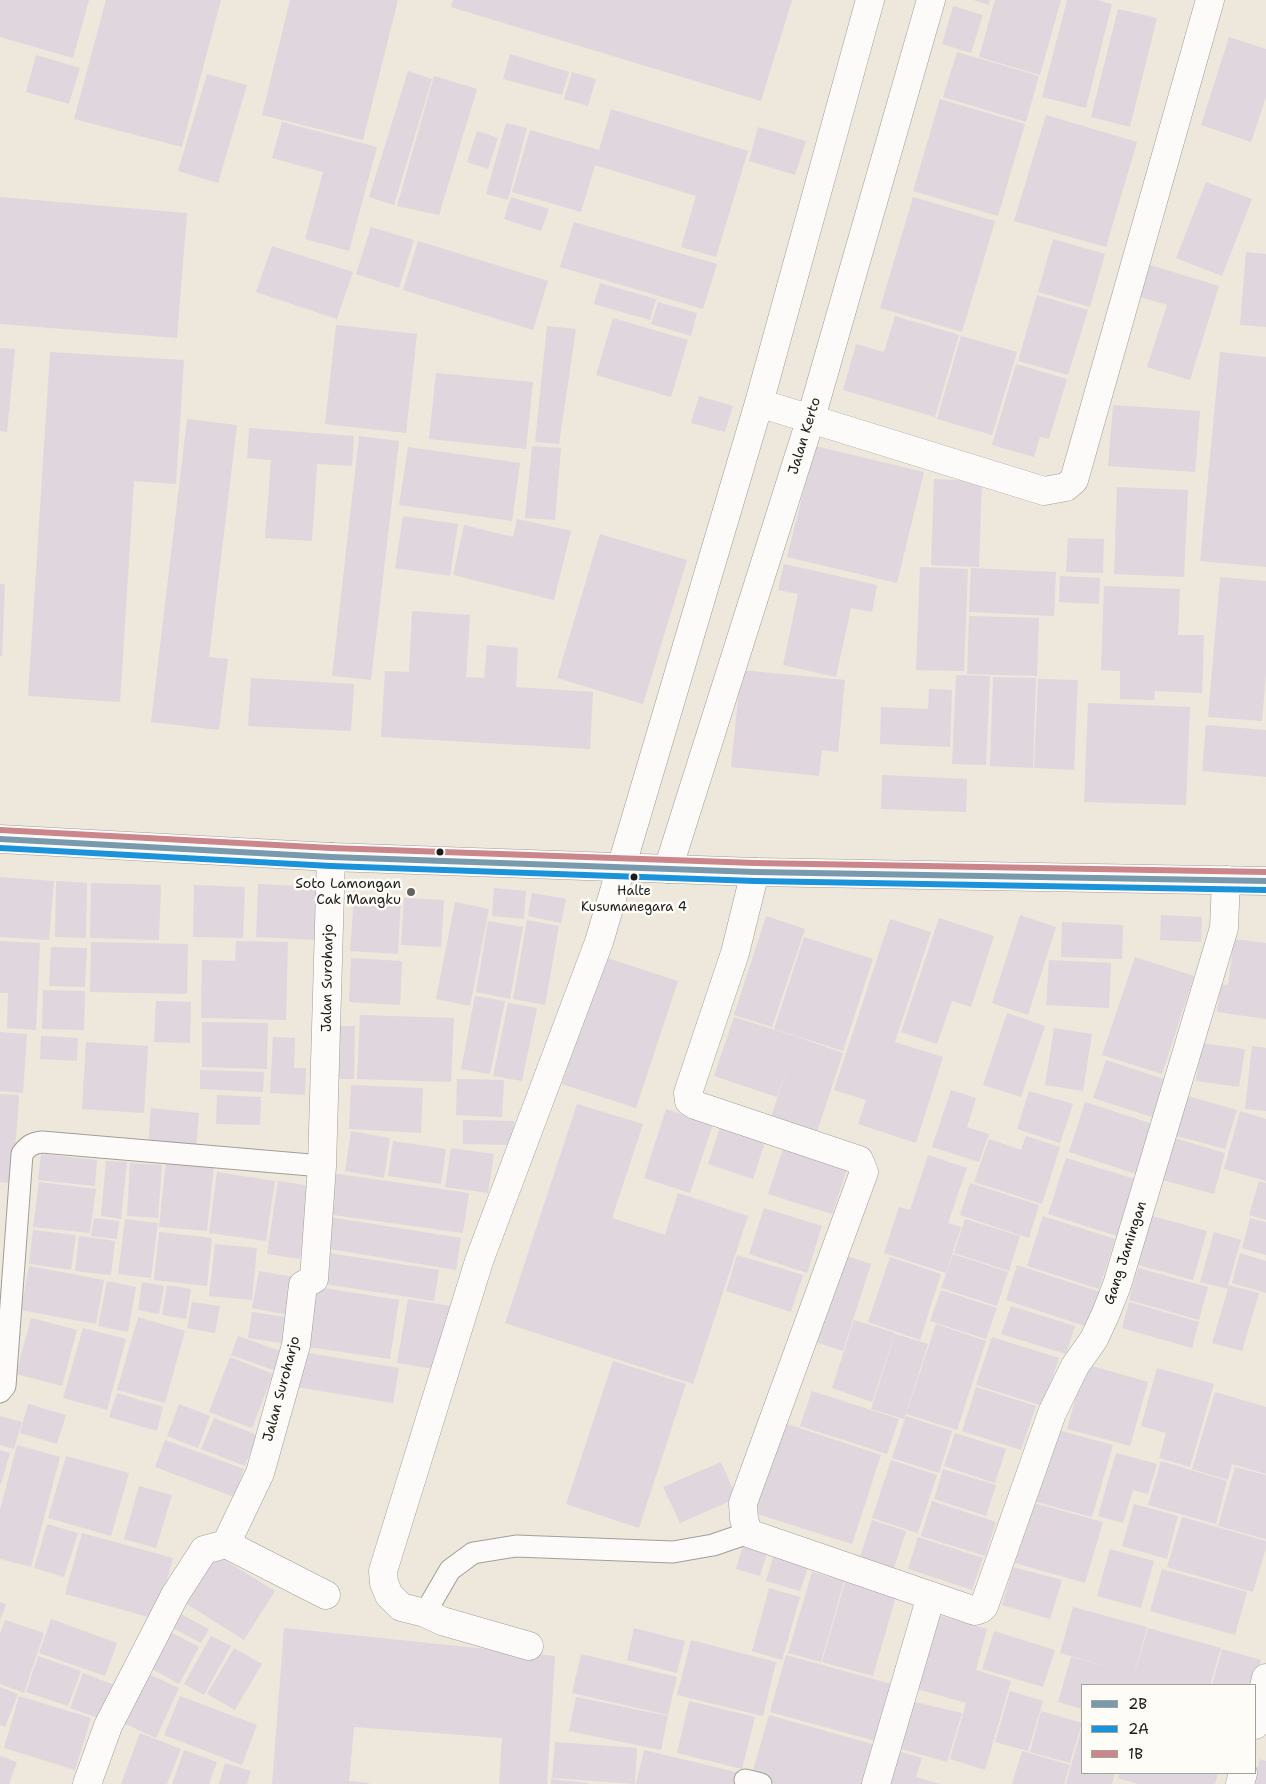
<!DOCTYPE html>
<style>
body{margin:0}
#map{position:relative;width:1266px;height:1784px;overflow:hidden;background:#eee7db;font-family:"Shantell Sans",sans-serif}
canvas{display:block}
.legend{position:absolute;left:1081px;top:1684px;width:175px;height:90px;box-sizing:border-box;background:#fdfcf7;border:1px solid #a3a29f;margin:0;padding:6px 9px;list-style:none;font-size:15px;color:#1c1c1c}
.legend li{display:flex;align-items:center;gap:10px;height:25px}
.legend b{width:25px;border:1px solid #a3a29f}
</style>
<div id="map">
<canvas width="1266" height="1784"></canvas>
<ul class="legend">
<li><b style="height:6px;background:#7999ad"></b>2B</li>
<li><b style="height:6px;background:#1a93db"></b>2A</li>
<li><b style="height:6px;background:#ca868a"></b>1B</li>
</ul>
</div>
<script>
const g = document.querySelector('canvas').getContext('2d');
g.lineJoin = 'round';
function fillPath(path, color) { g.fillStyle = color; g.fill(path, 'evenodd'); }
function strokePath(path, color, width, dash) { g.strokeStyle = color; g.lineWidth = width; g.lineCap = dash ? 'butt' : 'round'; g.setLineDash(dash || []); g.stroke(path); }
function label(font, color, halo, rows, align = 'center') {
  g.font = font + ' "Shantell Sans",sans-serif'; g.lineWidth = 5; g.setLineDash([]); g.textBaseline = 'middle'; g.strokeStyle = halo; g.fillStyle = color; for (const [text, x, y, turn = 0] of rows) {
    g.save(); g.translate(x, y); g.rotate((+turn || 0) * Math.PI / 180); g.textAlign = isNaN(turn) ? turn : align; if (halo) g.strokeText(text, 0, 0); g.fillText(text, 0, 0); g.restore();
  }
}
fillPath(new Path2D(`
 M0,0H89L73,58L0,37Z
 M106,0H221L182,147L74,119Z
 M290,0H398L363,140L262,115Z
 M453,0H792L761,101L451,7Z
 M973,0H990L989,5Z
 M995,0H1061L1040,75L979,57Z
 M1067,0H1097L1112,4L1086,108L1042,97Z
 M953,6L983,15L971,53L942,44Z
 M1118,9L1157,18L1130,127L1091,117Z
 M1229,37L1266,49V97L1251,142L1201,125Z
 M957,52L1039,76L1026,122L943,97Z
 M510,54L569,72L562,95L503,79Z
 M36,55L80,68L69,104L26,92Z
 M408,71L432,79L394,205L369,197Z
 M572,72L596,79L588,106L564,99Z
 M207,74L247,85L218,183L178,171Z
 M434,76L477,89L439,215L397,206Z
 M940,99L1025,124L998,216L913,191Z
 M611,109L748,151L716,257L681,247L696,196L595,165L581,212L512,192L530,130L599,150Z
 M1046,115L1137,142L1106,247L1014,221Z
 M282,122L377,147L349,251L305,239L323,172L272,158Z
 M506,123L527,128L508,200L486,194Z
 M758,127L806,141L795,175L749,161Z
 M477,131L498,138L488,169L467,162Z
 M1206,182L1252,199L1222,276L1176,258Z
 M0,197L187,213L177,338L0,324Z
 M511,197L549,209L541,231L504,219Z
 M913,197L995,221L962,332L880,308Z
 M574,222L717,264L703,309L560,267Z
 M371,227L414,240L399,288L356,274Z
 M1053,239L1105,254L1090,307L1038,292Z
 M418,241L548,281L533,330L403,290Z
 M272,246L353,272L337,319L256,292Z
 M1246,252L1266,254V327L1240,325Z
 M1150,265L1219,286L1190,380L1147,367L1167,305L1140,297Z
 M600,283L656,299L650,320L594,304Z
 M1037,295L1088,310L1068,375L1018,361Z
 M658,302L697,313L691,336L651,324Z
 M895,316L959,335L935,417L843,390L856,344L884,352Z
 M613,318L688,340L671,397L596,375Z
 M336,325L417,334L406,433L325,424Z
 M547,326L576,329L559,444L535,442Z
 M961,336L1017,352L992,435L937,419Z
 M0,348L15,349L7,432L0,431Z
 M50,352L184,360L176,484L134,481L120,702L28,696Z
 M1220,352L1266,357V567L1200,561Z
 M1016,364L1067,379L1049,439L1040,437L1034,457L992,445Z
 M436,373L533,382L526,449L429,439Z
 M699,396L733,406L725,432L691,423Z
 M1113,405L1200,411L1195,472L1108,466Z
 M187,419L237,425L209,657L228,659L219,730L151,722Z
 M249,428L354,436L352,466L317,464L312,541L265,538L271,460L247,458Z
 M359,436L399,441L371,680L332,676Z
 M532,446L561,448L555,520L525,518Z
 M815,446L924,472L897,583L787,557Z
 M408,447L520,463L512,521L399,505Z
 M934,479L982,481L979,567L931,565Z
 M1117,487L1188,490L1184,577L1114,574Z
 M403,516L458,524L450,576L395,568Z
 M517,519L571,531L554,600L453,575L464,525L513,537Z
 M600,534L687,560L643,704L557,678Z
 M1068,538L1104,539L1103,573L1066,572Z
 M784,564L877,585L872,612L851,608L836,677L783,665L798,594L778,590Z
 M920,567L968,569L964,671L916,670Z
 M971,568L1056,572L1054,616L969,612Z
 M1060,576L1100,578L1099,604L1059,602Z
 M1220,577L1266,581V673L1262,721L1208,717Z
 M0,584H5L2,656H0Z
 M1104,586L1180,589L1178,635H1204L1202,693L1155,691L1154,700L1120,699V671L1101,670Z
 M412,611L470,615L466,677L484,678L487,645L518,648L516,687L593,692L590,749L381,737L385,671L409,672Z
 M969,616L1039,618L1037,676L967,674Z
 M741,670L845,680L838,752L822,750L819,776L731,767Z
 M956,675L990,676L986,765L952,764Z
 M993,677L1036,678L1033,768L990,766Z
 M251,678L354,684L351,731L248,726Z
 M1038,679L1078,680L1074,770L1034,768Z
 M929,689L952,690L950,747L880,744L881,707L928,709Z
 M1088,703L1190,707L1186,805L1084,802Z
 M1206,725L1266,730V777L1202,771Z
 M882,775L967,779L966,812L881,809Z
 M0,877L54,881L49,940L0,937Z
 M56,881L87,883L86,938L55,937Z
 M91,883L161,885L159,940L90,938Z
 M258,884L319,887L317,940L256,937Z
 M194,885L245,887L243,938L193,937Z
 M494,888L526,891L524,919L492,916Z
 M532,893L566,899L561,923L528,916Z
 M354,896L401,899L398,954L350,951Z
 M404,898L444,900L441,947L401,945Z
 M455,902L489,909L470,1006L436,999Z
 M1020,915L1056,927L1028,1015L992,1003Z
 M1161,915L1202,917L1201,942L1160,940Z
 M766,916L805,929L772,1027L734,1015Z
 M939,918L994,936L971,1007L952,1001L937,1044L901,1032Z
 M890,919L931,932L895,1042L943,1057L916,1143L858,1124L866,1100L834,1090Z
 M527,920L559,926L545,1005L513,999Z
 M488,921L523,927L510,999L476,992Z
 M1062,922L1123,925L1122,959L1061,957Z
 M804,937L873,959L843,1051L774,1029Z
 M1234,939L1266,943V1019L1217,1012L1221,984L1228,985Z
 M0,941L40,943L36,1030L7,1028L8,993H0Z
 M236,941L288,942L286,1020L201,1018L202,960L235,961Z
 M91,942L188,944L187,994L90,992Z
 M51,947L87,948L85,987L49,986Z
 M604,957L678,981L636,1108L562,1084Z
 M1135,957L1194,976L1162,1074L1102,1055Z
 M351,958L402,961L400,1005L349,1002Z
 M1049,960L1111,963L1109,1008L1046,1005Z
 M43,990L85,991L84,1030L42,1029Z
 M475,996L505,1001L490,1074L461,1069Z
 M156,1001L191,1002L190,1043L154,1042Z
 M508,1003L537,1008L522,1081L493,1076Z
 M1007,1013L1045,1026L1021,1097L983,1085Z
 M360,1015L454,1018L451,1082L357,1079Z
 M734,1017L797,1037L777,1097L714,1076Z
 M202,1022L268,1023L267,1069L202,1067Z
 M334,1026H355L354,1079H333Z
 M1054,1028L1092,1034L1083,1091L1045,1085Z
 M0,1032L27,1034L23,1093L0,1091Z
 M41,1036L78,1038L77,1061L40,1059Z
 M273,1037L295,1038L294,1068H306L305,1095L270,1093Z
 M797,1037L843,1053L815,1138L769,1123Z
 M86,1042L148,1046L144,1113L82,1109Z
 M1201,1043L1245,1049L1239,1087L1196,1081Z
 M1252,1046L1266,1048V1111L1245,1109Z
 M1106,1060L1170,1081L1158,1119L1093,1098Z
 M200,1070L264,1072L263,1092L200,1089Z
 M457,1079L504,1080L502,1117L456,1115Z
 M351,1085L423,1088L421,1133L349,1129Z
 M951,1090L976,1098L967,1127L989,1134L979,1162L932,1147Z
 M1029,1091L1073,1104L1060,1143L1017,1129Z
 M0,1094L19,1095L13,1183L0,1182Z
 M217,1095L261,1097L260,1125L216,1124Z
 M1184,1095L1237,1110L1225,1149L1173,1135Z
 M1085,1102L1156,1125L1139,1175L1069,1152Z
 M577,1104L643,1124L612,1218L665,1235L678,1193L748,1216L693,1384L505,1323Z
 M151,1108L199,1113L196,1151L148,1147Z
 M666,1109L713,1124L690,1193L644,1178Z
 M1240,1111L1266,1119V1181L1224,1169Z
 M463,1120L514,1121V1145L463,1144Z
 M721,1124L766,1139L753,1179L708,1164Z
 M351,1131L390,1138L384,1178L345,1171Z
 M1026,1136L1060,1147L1042,1204L974,1182L989,1139L1021,1150Z
 M1171,1137L1225,1153L1214,1194L1159,1179Z
 M393,1141L446,1149L441,1184L388,1176Z
 M785,1143L849,1163L832,1214L768,1194Z
 M451,1148L494,1154L488,1193L445,1187Z
 M41,1154L97,1160L95,1186L38,1180Z
 M928,1155L967,1168L948,1223L961,1227L946,1273L884,1253L899,1207L910,1210Z
 M1066,1158L1135,1179L1117,1236L1048,1214Z
 M106,1161L127,1162L121,1219L101,1216Z
 M166,1161L214,1165L207,1231L159,1227Z
 M130,1163L162,1165L158,1218L127,1216Z
 M217,1172L275,1181L266,1241L209,1233Z
 M332,1173L469,1193L463,1233L326,1214Z
 M278,1181L311,1186L300,1259L267,1254Z
 M1259,1181L1266,1183V1220L1249,1215Z
 M39,1182L96,1189L90,1233L33,1227Z
 M970,1183L1039,1205L1029,1238L960,1215Z
 M764,1208L822,1226L807,1273L749,1254Z
 M1043,1216L1115,1239L1099,1289L1027,1266Z
 M1152,1216L1207,1231L1193,1280L1138,1265Z
 M329,1217L461,1238L456,1270L324,1248Z
 M94,1218L119,1221L117,1239L91,1236Z
 M1250,1218L1266,1222V1255L1242,1248Z
 M125,1219L158,1223L151,1278L118,1274Z
 M965,1219L1020,1236L1009,1271L954,1253Z
 M33,1230L76,1235L71,1270L29,1264Z
 M159,1232L212,1238L207,1286L154,1280Z
 M1214,1232L1241,1240L1228,1285L1259,1293L1242,1351L1212,1343L1228,1289L1200,1282Z
 M79,1236L115,1241L111,1275L75,1271Z
 M215,1244L257,1248L252,1300L209,1296Z
 M322,1252L439,1270L434,1301L318,1283Z
 M1240,1253L1266,1261V1293L1232,1283Z
 M953,1254L1008,1272L997,1306L941,1288Z
 M737,1255L803,1275L791,1312L726,1291Z
 M844,1255L871,1264L843,1351L816,1342Z
 M890,1257L941,1274L920,1340L868,1322Z
 M1017,1265L1100,1292L1088,1327L1006,1300Z
 M29,1266L104,1280L96,1324L21,1310Z
 M1138,1268L1208,1287L1199,1320L1129,1300Z
 M259,1271L299,1278L293,1316L252,1308Z
 M107,1281L136,1287L128,1332L98,1326Z
 M142,1282L164,1286L159,1314L138,1310Z
 M167,1285L191,1289L186,1319L162,1315Z
 M311,1286L399,1300L390,1359L301,1346Z
 M941,1290L997,1308L986,1339L930,1321Z
 M408,1299L451,1306L441,1370L397,1363Z
 M192,1302L220,1306L215,1333L187,1328Z
 M1129,1302L1199,1322L1192,1348L1122,1328Z
 M1011,1306L1075,1326L1066,1354L1001,1334Z
 M252,1312L292,1318L288,1344L248,1338Z
 M138,1317L185,1331L165,1403L117,1390Z
 M31,1318L77,1330L62,1386L16,1374Z
 M854,1320L895,1333L872,1402L832,1388Z
 M936,1324L986,1341L957,1430L906,1414Z
 M83,1328L126,1339L107,1410L63,1398Z
 M895,1334L928,1344L904,1419L871,1409Z
 M238,1336L283,1352L276,1371L231,1355Z
 M992,1337L1059,1358L1043,1406L976,1385Z
 M303,1352L399,1368L393,1403L297,1387Z
 M230,1357L273,1374L252,1428L209,1412Z
 M613,1361L686,1384L639,1528L566,1504Z
 M1085,1364L1148,1382L1130,1446L1067,1429Z
 M1157,1368L1214,1384L1190,1467L1159,1458L1166,1433L1141,1426Z
 M976,1387L1036,1406L1021,1450L962,1431Z
 M812,1391L899,1419L887,1454L800,1426Z
 M1215,1392L1266,1407V1474L1232,1464L1228,1480L1192,1469Z
 M117,1393L163,1407L157,1431L109,1417Z
 M28,1404L66,1415L57,1444L20,1433Z
 M179,1404L210,1416L198,1448L167,1436Z
 M0,1416L22,1422L14,1449L0,1445Z
 M906,1416L952,1431L939,1473L892,1458Z
 M214,1418L257,1435L245,1466L201,1449Z
 M781,1422L881,1455L852,1544L751,1512Z
 M1054,1429L1113,1445L1092,1517L1033,1501Z
 M955,1433L1006,1449L995,1483L944,1466Z
 M165,1440L244,1469L234,1497L155,1467Z
 M17,1445L60,1457L31,1567L0,1559V1510Z
 M0,1450L10,1453L1,1484H0Z
 M1116,1453L1157,1464L1148,1494L1133,1490L1123,1523L1098,1516Z
 M66,1456L129,1473L111,1536L48,1518Z
 M891,1460L937,1475L918,1533L872,1518Z
 M1161,1461L1227,1481L1216,1524L1148,1505Z
 M721,1462L737,1498L680,1523L663,1487Z
 M1235,1467L1266,1475V1539L1218,1526Z
 M943,1469L996,1485L986,1516L934,1499Z
 M139,1486L172,1495L156,1548L124,1539Z
 M932,1501L996,1522L985,1556L921,1536Z
 M1033,1503L1103,1522L1085,1583L1015,1563Z
 M1134,1504L1178,1516L1167,1559L1122,1546Z
 M1182,1517L1266,1541V1548L1253,1592L1167,1567Z
 M872,1520L906,1531L893,1571L859,1560Z
 M47,1524L78,1533L64,1577L34,1568Z
 M82,1533L173,1558L156,1619L65,1594Z
 M918,1537L983,1558L972,1590L908,1569Z
 M744,1542L768,1550L760,1576L736,1569Z
 M1110,1549L1154,1561L1141,1608L1097,1596Z
 M210,1551L275,1591L244,1640L179,1599Z
 M775,1551L810,1562L800,1591L766,1581Z
 M1013,1567L1062,1580L1050,1619L1002,1605Z
 M1162,1569L1247,1592L1235,1635L1150,1611Z
 M812,1572L844,1581L821,1662L788,1653Z
 M845,1582L896,1596L873,1676L822,1662Z
 M769,1588L800,1597L782,1660L752,1651Z
 M0,1602L6,1604L0,1621Z
 M1073,1607L1147,1627L1131,1685H1082V1709L1058,1702L1071,1657L1123,1671L1060,1653Z
 M177,1612L209,1629L201,1643L169,1626Z
 M931,1613L987,1629L976,1670L1011,1681L985,1770L950,1759L966,1703L910,1687Z
 M51,1619L117,1643L105,1676L39,1653Z
 M5,1620L44,1633L24,1693L0,1684V1634Z
 M284,1628L555,1656L547,1784H499L502,1738L354,1727L349,1781L369,1783V1784H272Z
 M634,1628L685,1641L677,1673L627,1660Z
 M1148,1628L1221,1648L1210,1685H1131Z
 M167,1630L199,1647L179,1684L147,1666Z
 M994,1631L1055,1650L1043,1687L982,1669Z
 M211,1636L231,1646L204,1695L184,1684Z
 M691,1640L776,1662L763,1716L677,1695Z
 M234,1648L262,1664L235,1710L207,1694Z
 M1222,1649L1261,1660L1254,1685H1212Z
 M581,1654L677,1677L668,1715L572,1693Z
 M786,1655L895,1685L879,1742L770,1712Z
 M38,1656L81,1671L68,1706L26,1692Z
 M142,1671L179,1688L156,1738L119,1721Z
 M83,1673L117,1686L104,1720L70,1708Z
 M0,1687L18,1694L5,1727L0,1725Z
 M1010,1691L1043,1701L1028,1751L995,1742Z
 M19,1696L91,1718L75,1770L4,1748Z
 M180,1696L257,1725L242,1765L164,1735Z
 M576,1697L668,1716L661,1750L569,1731Z
 M907,1700L962,1713L947,1762L894,1747Z
 M689,1701L755,1717L742,1769L677,1753Z
 M1041,1711L1082,1723L1070,1763L1030,1752Z
 M769,1715L879,1746L869,1784H775L751,1777Z
 M1082,1727V1773H1115L1112,1784H1066Z
 M140,1733L181,1749L167,1784H121Z
 M555,1742L637,1748L635,1784L552,1778Z
 M891,1749L922,1758L916,1777L940,1784H881Z
 M184,1750L217,1762L209,1784H172Z
 M644,1750L744,1774L741,1784H636Z
 M1022,1751L1070,1765L1064,1784H1012Z
 M0,1756L17,1762L9,1784H0Z
 M1260,1759L1266,1761V1784H1253Z
 M225,1763L251,1771L247,1784H219Z
 M1119,1773H1218L1215,1784H1138L1118,1778Z
 M551,1779L588,1783V1784H551Z`), '#e0d6de');
const service = new Path2D(`
 M0,1392L5,1386L22,1154C28,1146 32,1143 42,1142L322,1166
 M425,1613L450,1570L473,1553L516,1546L673,1552L713,1545L748,1533
 M745,1780L761,1784`);
const minor = new Path2D(`
 M759,403L1044,491L1066,487L1074,480L1210,0
 M668,869L811,418L931,0
 M755,872L735,953L688,1093L689,1101L695,1105L859,1160L864,1172L743,1503L744,1519L748,1533L975,1611L981,1609L984,1606L1052,1413L1075,1366L1094,1339L1106,1313L1117,1285L1224,928L1226,880
 M226,1544L326,1595
 M529,1646L442,1621L425,1613L401,1607L389,1595L384,1583L383,1571L479,1261L599,942L759,403L870,0
 M1255,1725L1266,1678
 M87,1784L108,1726L175,1595L204,1550L226,1544L260,1473L296,1345L303,1285L314,1279L322,1166L331,857
 M876,1784L931,1596
 M1240,1784L1243,1773`);
const primary = new Path2D(`
 M0,839L331,857L755,872L1266,881`);
strokePath(service, '#a29e97', 23);
strokePath(minor, '#a29e97', 29);
strokePath(primary, '#a29e97', 29);
strokePath(service, '#fcfbfa', 21);
strokePath(minor, '#fcfbfa', 28);
strokePath(primary, '#fcfbfa', 28);
strokePath(new Path2D(`
 M0,839L331,857L755,872L1266,881`), '#7999ad', 6);
strokePath(new Path2D(`
 M0,848L331,866L755,881L1266,890`), '#1a93db', 6);
strokePath(new Path2D(`
 M0,830L331,848L755,863L1266,872`), '#ca868a', 6);
for (const [x, y, r, color] of [
 [440,852,4.5,"#1c1c1c"],
 [634,877,4.5,"#1c1c1c"],
 [411,892,5,"#66635f"]
]) { const dot = new Path2D(); dot.arc(x, y, r, 0, 2 * Math.PI); g.fillStyle = color; g.fill(dot); strokePath(dot, '#fdfcf7', 2); }
label('13px', '#1c1c1c', '#fdfcf7', [
 ["Halte",634,892],
 ["Kusumanegara 4",634,908]
]);
label('14px', '#1c1c1c', '#fdfcf7', [
 ["Jalan Kerto",805,436,-73],
 ["Jalan Suroharjo",328,978,-89],
 ["Gang Jamingan",1126,1253,-72],
 ["Jalan Suroharjo",282,1389,-75]
]);
label('14px', '#1c1c1c', '#fdfcf7', [
 ["Soto Lamongan",401,884],
 ["Cak Mangku",401,900]
], 'right');
</script>
